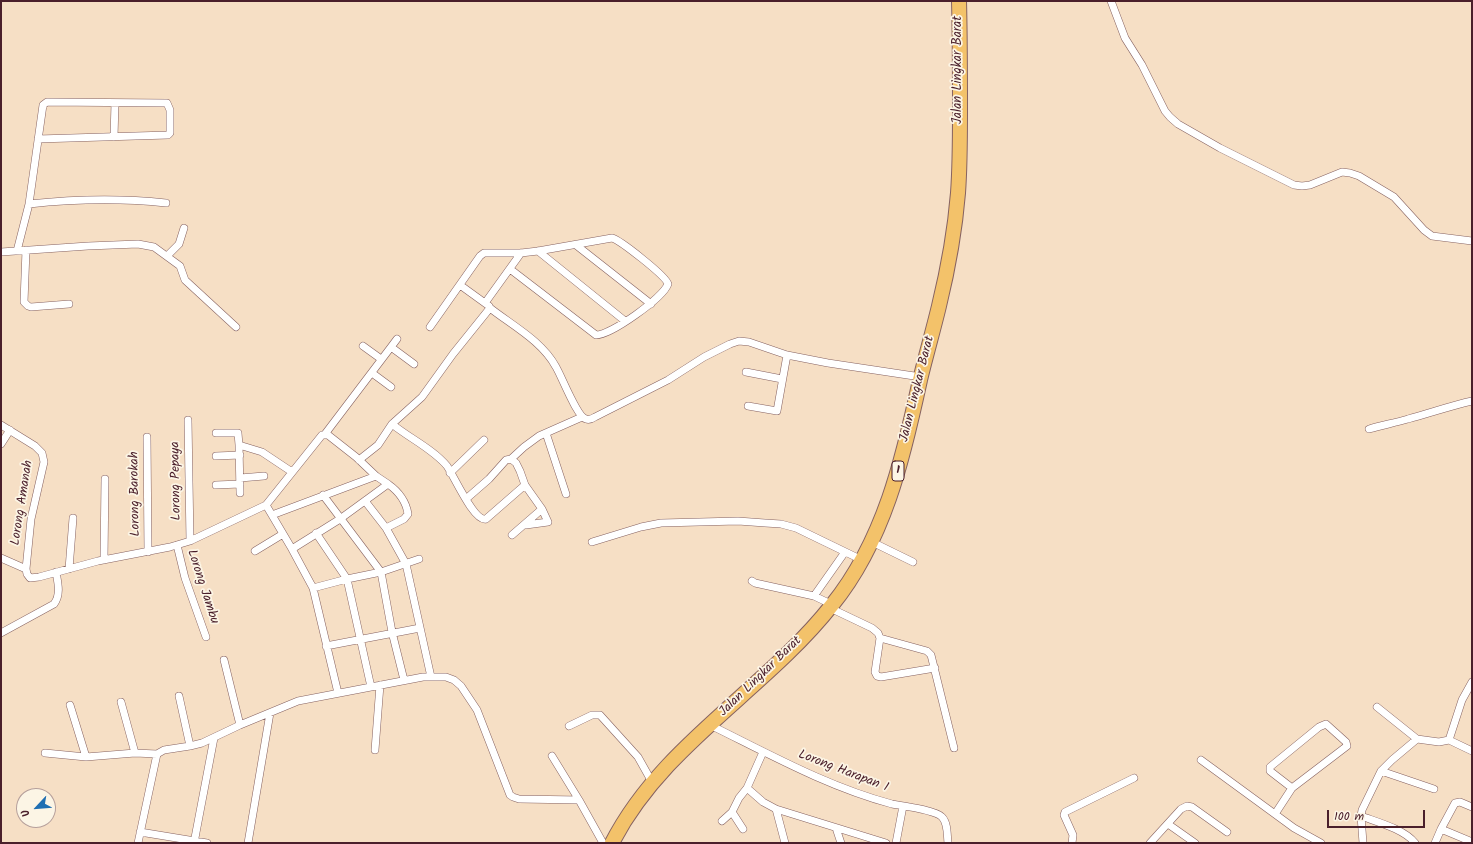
<!DOCTYPE html>
<style>
body{margin:0}
#map{position:relative;width:1473px;height:844px;overflow:hidden;background:#f6dfc5;font-family:Kalam,sans-serif}
canvas{display:block}
.frame{position:absolute;inset:0;border:2px solid #4a1f2b;pointer-events:none}
.north{position:absolute;left:16px;top:788px;width:40px;height:40px;box-sizing:border-box;background:#fcf5e5;border:1px solid #b59f9b;border-radius:50%;rotate:244deg;font-size:11px;font-weight:700;line-height:16px;text-align:center;color:#4a1f2b}
.north::after{content:'';display:block;margin:auto;width:14px;height:18px;background:#1f6fb2;clip-path:polygon(50% 0,100% 100%,50% 72%,0 100%)}
.scale{position:absolute;left:1327px;top:810px;width:98px;height:18px;box-sizing:border-box;border:2px solid #4a1f2b;border-top:0;padding-left:5px;font-size:12px;line-height:14px;white-space:nowrap;color:#4a1f2b;-webkit-text-stroke:3px #fcf5e5;paint-order:stroke}
</style>
<div id="map">
<canvas width="1473" height="844"></canvas>
<div class="frame"></div>
<div class="north">U</div>
<div class="scale">100 m</div>
</div>
<script>
const g = document.querySelector('canvas').getContext('2d');
g.lineJoin = 'round';
function strokePath(path, color, width, dash) { g.strokeStyle = color; g.lineWidth = width; g.lineCap = dash ? 'butt' : 'round'; g.setLineDash(dash || []); g.stroke(path); }
function label(font, color, halo, rows, align = 'center') {
  g.font = font + ' Kalam,sans-serif'; g.lineWidth = 3.5; g.setLineDash([]); g.textBaseline = 'middle'; g.strokeStyle = halo; g.fillStyle = color; for (const [text, x, y, turn = 0] of rows) {
    g.save(); g.translate(x, y); g.rotate((+turn || 0) * Math.PI / 180); g.textAlign = isNaN(turn) ? turn : align; if (halo) g.strokeText(text, 0, 0); g.fillText(text, 0, 0); g.restore();
  }
}
const street = new Path2D(`
 M1111,1L1125,38L1142,65L1165,111L1170,117L1178,124L1220,148L1294,185L1302,186L1310,185L1342,172L1350,173L1359,176L1394,197L1424,230L1432,236L1472,241
 M114,137L115,103
 M29,204C75,199 120,198 166,203
 M576,245L651,304
 M26,250L24,302L28,306L31,307L69,304
 M17,251L29,204L43,105L47,102L167,103L170,110V133L168,135L38,139
 M538,251L625,321
 M1,252L88,246L138,244L154,247L180,266L185,280L236,327
 M167,256L179,244L184,228
 M460,285L489,306
 M485,303L521,253
 M430,327L480,256L484,253H521L538,251L612,238C620,240 666,276 668,284C663,298 611,335 596,335L510,269
 M363,346L381,359
 M391,347L397,339
 M746,372L782,379
 M372,373L391,387
 M748,406L777,411L787,355
 M188,420L190,541
 M392,424C409,438 433,449 447,466C454,476 474,522 486,519L525,485L520,471L516,463L511,459L506,460L489,479L466,499
 M1,425L35,446L42,453L44,462L31,519L26,569L27,574L30,578L39,577L98,561L170,547L190,541L266,505L322,435H328L356,457L376,476L388,484L340,519L292,549
 M1369,429C1382,425 1395,423 1408,419C1430,413 1450,406 1472,401
 M216,433H238L239,445
 M546,433L566,494
 M325,434L391,347L414,364
 M147,437L148,552
 M1,444L10,430
 M216,456L240,455
 M511,459L524,447L539,436L582,417
 M359,460L378,445L392,424L422,397L453,354L490,308C513,326 542,341 556,367C562,377 577,417 586,419C589,420 592,419 595,417L668,380L704,357L730,344L739,341L749,342L787,355L828,363L921,377
 M450,473L484,440
 M240,478L264,476
 M216,485L240,484
 M240,493L239,445L262,452L292,472
 M323,495L381,572L392,632L404,680
 M365,501L386,528L406,564L431,677
 M266,505L292,549L313,588L338,693
 M272,515L376,476
 M526,525L548,522L542,509
 M386,528L404,519L408,514C406,501 398,491 388,484
 M316,533L347,579L371,687
 M512,535L542,509L525,485
 M592,542L641,527L661,523L738,521L765,523L781,524L796,528L862,560
 M872,542L913,562
 M177,545L185,578L206,637
 M255,551L283,534
 M1,558L26,569
 M104,560L105,479
 M69,569L73,518
 M752,581L755,583L814,596
 M313,588L347,579L381,572L419,559
 M833,605L814,596L845,552
 M830,608L872,628L878,633L880,638L927,651L931,655L954,748
 M1,633L54,604C61,595 58,583 56,572
 M880,638L875,672L877,676L881,677L935,668
 M326,646L420,628
 M224,660L240,725
 M179,696L190,746
 M121,702L135,753
 M70,705L86,757
 M1377,707L1417,739
 M710,725C769,754 828,787 892,804C903,806 935,810 942,817C948,823 947,835 948,843
 M569,726L592,715H600L638,757L652,782
 M1449,740L1462,700L1472,682
 M375,750L380,685
 M45,753L86,757L135,753L157,754L164,750L190,746L202,743L240,725L298,701L423,677H446L454,680L461,686L477,710L510,795L513,797L519,799L579,800L603,843
 M552,756L579,800
 M1201,760L1294,828L1321,843
 M1381,771L1434,789
 M747,788L763,802L776,809L886,843
 M776,809L785,843
 M732,812L743,829
 M1275,814L1292,788L1347,746L1346,742L1326,724L1319,727L1270,767V771L1292,788
 M1361,816C1377,822 1404,829 1415,843
 M722,821L732,812L739,798L747,788L763,752
 M1168,824L1195,843
 M836,828L841,843
 M1441,829L1472,842
 M140,832L207,843
 M138,843L157,754
 M194,843L214,738
 M248,843L270,713
 M896,843L903,806
 M1072,843L1073,835L1064,815L1065,812L1134,778
 M1150,843L1181,809L1187,806L1192,807L1227,832
 M1363,843L1361,816L1362,810L1381,771L1392,760L1417,739L1439,742L1449,740L1472,751
 M1435,843L1441,829L1455,803L1460,802L1472,807`);
const highway = new Path2D(`
 M612,843C662,745 765,690 832,605C884,541 903,459 920,380C926,355 933,331 939,306C948,269 955,230 958,193C960,166 960,138 960,111C960,74 960,38 959,1`);
strokePath(street, '#866261', 8);
strokePath(highway, '#866261', 16);
strokePath(street, '#fff', 7);
strokePath(highway, '#f3c26a', 14);
for (const [x, y, w] of [
 [898,471,12]
]) { const box = new Path2D(); box.roundRect(x - w / 2, y - 10, w, 20, 3); g.fillStyle = '#fcf5e5'; g.fill(box); strokePath(box, '#4a1f2b', 1); }
label('bold 12px', '#4a1f2b', null, [
 ["1",898,471]
]);
label('13px', '#4a1f2b', '#fcf5e5', [
 ["Jalan Lingkar Barat",959,70,-90],
 ["Jalan Lingkar Barat",918,389,-76],
 ["Lorong Pepaya",177,481,-91],
 ["Lorong Barokah",136,494,-91],
 ["Lorong Amanah",23,503,-81],
 ["Lorong Jambu",202,587,72],
 ["Jalan Lingkar Barat",761,677,-44],
 ["Lorong Harapan I",843,772,21]
]);
</script>
